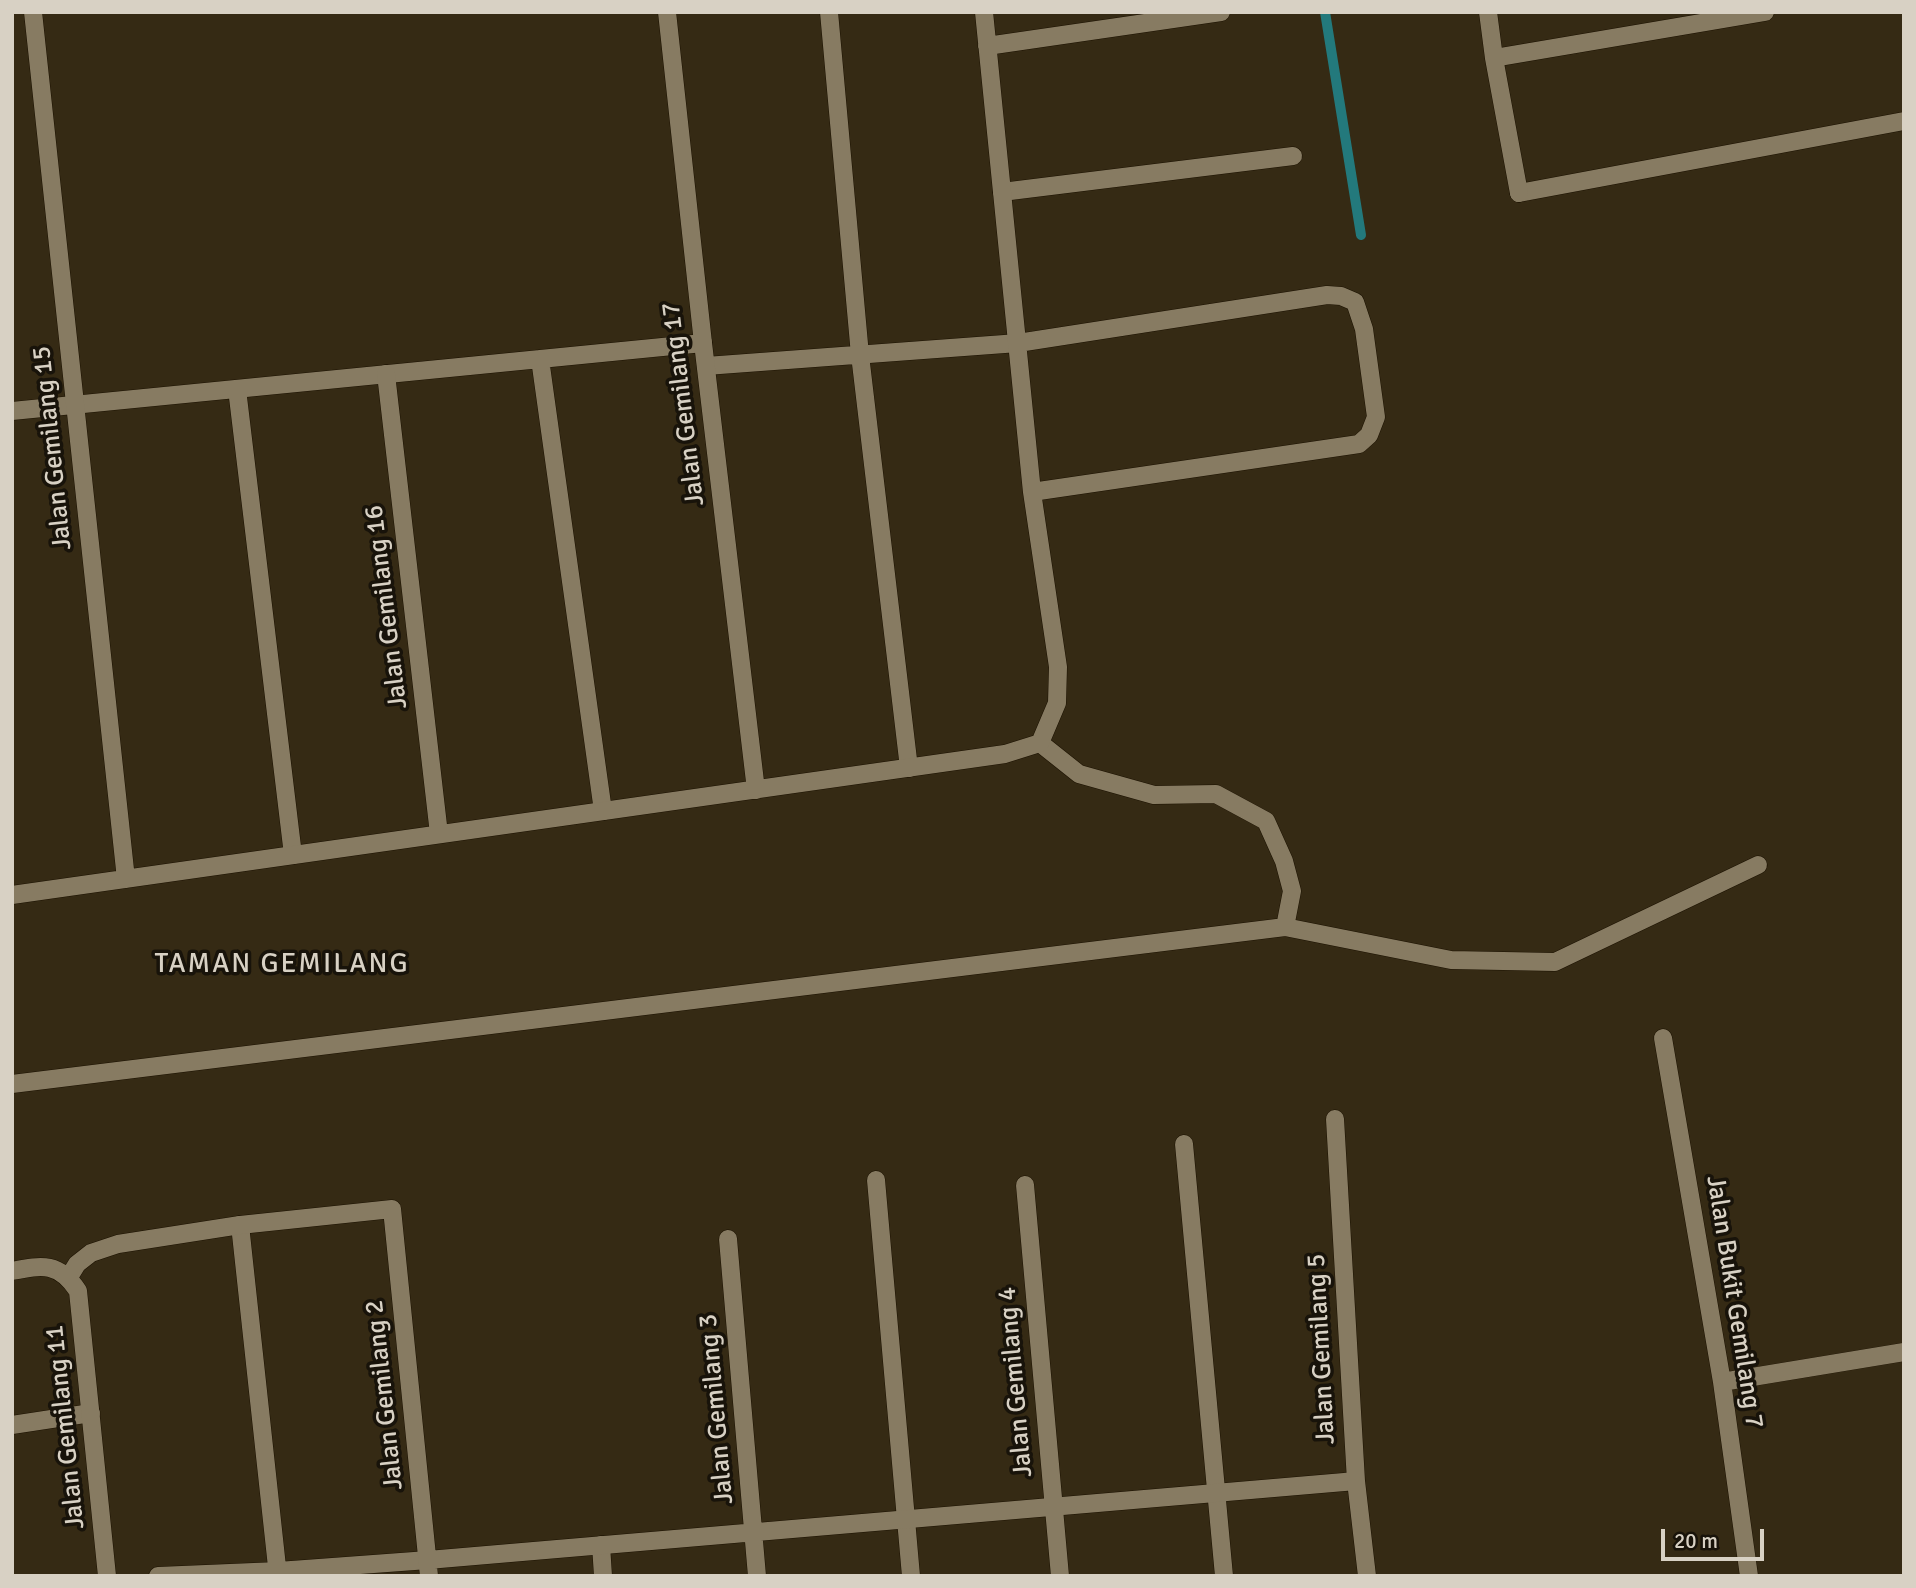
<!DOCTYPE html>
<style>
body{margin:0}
#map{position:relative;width:1916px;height:1588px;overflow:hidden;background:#352a14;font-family:Signika,sans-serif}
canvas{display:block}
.frame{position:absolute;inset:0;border:14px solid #d8d1c4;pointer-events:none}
.scale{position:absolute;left:1661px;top:1529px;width:103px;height:32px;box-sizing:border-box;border:4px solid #d8d1c4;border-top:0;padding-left:9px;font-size:21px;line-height:24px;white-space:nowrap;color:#d8d1c4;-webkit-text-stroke:5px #18130a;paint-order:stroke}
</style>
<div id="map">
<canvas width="1916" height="1588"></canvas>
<div class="frame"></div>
<div class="scale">20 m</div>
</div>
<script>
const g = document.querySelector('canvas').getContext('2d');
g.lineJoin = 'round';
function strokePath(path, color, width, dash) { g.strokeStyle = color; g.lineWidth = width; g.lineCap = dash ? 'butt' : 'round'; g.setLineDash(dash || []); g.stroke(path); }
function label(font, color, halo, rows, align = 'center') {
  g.font = font + ' Signika,sans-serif'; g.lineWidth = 7; g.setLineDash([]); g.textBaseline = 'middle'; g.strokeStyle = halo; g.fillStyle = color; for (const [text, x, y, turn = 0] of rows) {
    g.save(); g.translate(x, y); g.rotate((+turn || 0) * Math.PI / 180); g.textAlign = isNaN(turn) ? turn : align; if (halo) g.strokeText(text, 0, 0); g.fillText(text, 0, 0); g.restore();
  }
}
strokePath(new Path2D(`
 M1325,12L1361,235`), '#23797c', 10);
const service = new Path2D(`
 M829,12L860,355L909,768
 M1002,192L1293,156
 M1519,193L1904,121
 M540,359L603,811
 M706,366L1018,343
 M237,389L293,855
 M12,411L703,343
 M1040,743L1079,774L1154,795L1216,794L1266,821L1284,861L1292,891L1285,927L1451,960L1555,962L1758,865
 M12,1084L1285,927
 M1184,1144L1224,1576
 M876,1180L911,1576
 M240,1225L278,1576
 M12,1425L91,1413
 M601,1545L603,1576
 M158,1576L278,1571L428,1560`);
const minor = new Path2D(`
 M33,12L126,879
 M667,12L703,343L756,790
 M1488,12L1494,58L1519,193
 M987,46L1221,12
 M1494,58L1765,12
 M1018,343L1327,295L1341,296L1355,302L1364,329L1376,417L1369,435L1359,444L1032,492
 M386,374L439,834
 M12,895L1005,754L1040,743L1057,703L1058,667L1032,492L984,12
 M1663,1038L1722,1382L1749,1576
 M1335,1119L1356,1481L1367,1576
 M1025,1185L1060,1576
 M728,1239L757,1576
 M12,1271C43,1265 59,1262 78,1291L107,1576
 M69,1277L77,1264L91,1253L118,1244L240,1225L392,1209L429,1576
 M1722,1382L1904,1352
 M428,1560L1356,1481`);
strokePath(service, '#1c1200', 19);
strokePath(minor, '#1c1200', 19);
strokePath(service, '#877b62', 18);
strokePath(minor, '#877b62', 18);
label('26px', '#d8d1c4', '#18130a', [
 ["Jalan Gemilang 17",684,404,-97],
 ["Jalan Gemilang 15",53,448,-96],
 ["Jalan Gemilang 16",387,607,-97],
 ["Jalan Bukit Gemilang 7",1734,1302,81],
 ["Jalan Gemilang 5",1322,1349,-93],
 ["Jalan Gemilang 4",1016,1382,-95],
 ["Jalan Gemilang 2",385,1395,-96],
 ["Jalan Gemilang 3",717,1409,-95],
 ["Jalan Gemilang 11",66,1427,-96]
]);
g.letterSpacing = '2px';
label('28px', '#d8d1c4', '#18130a', [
 ["TAMAN GEMILANG",282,965]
]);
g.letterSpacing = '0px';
</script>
